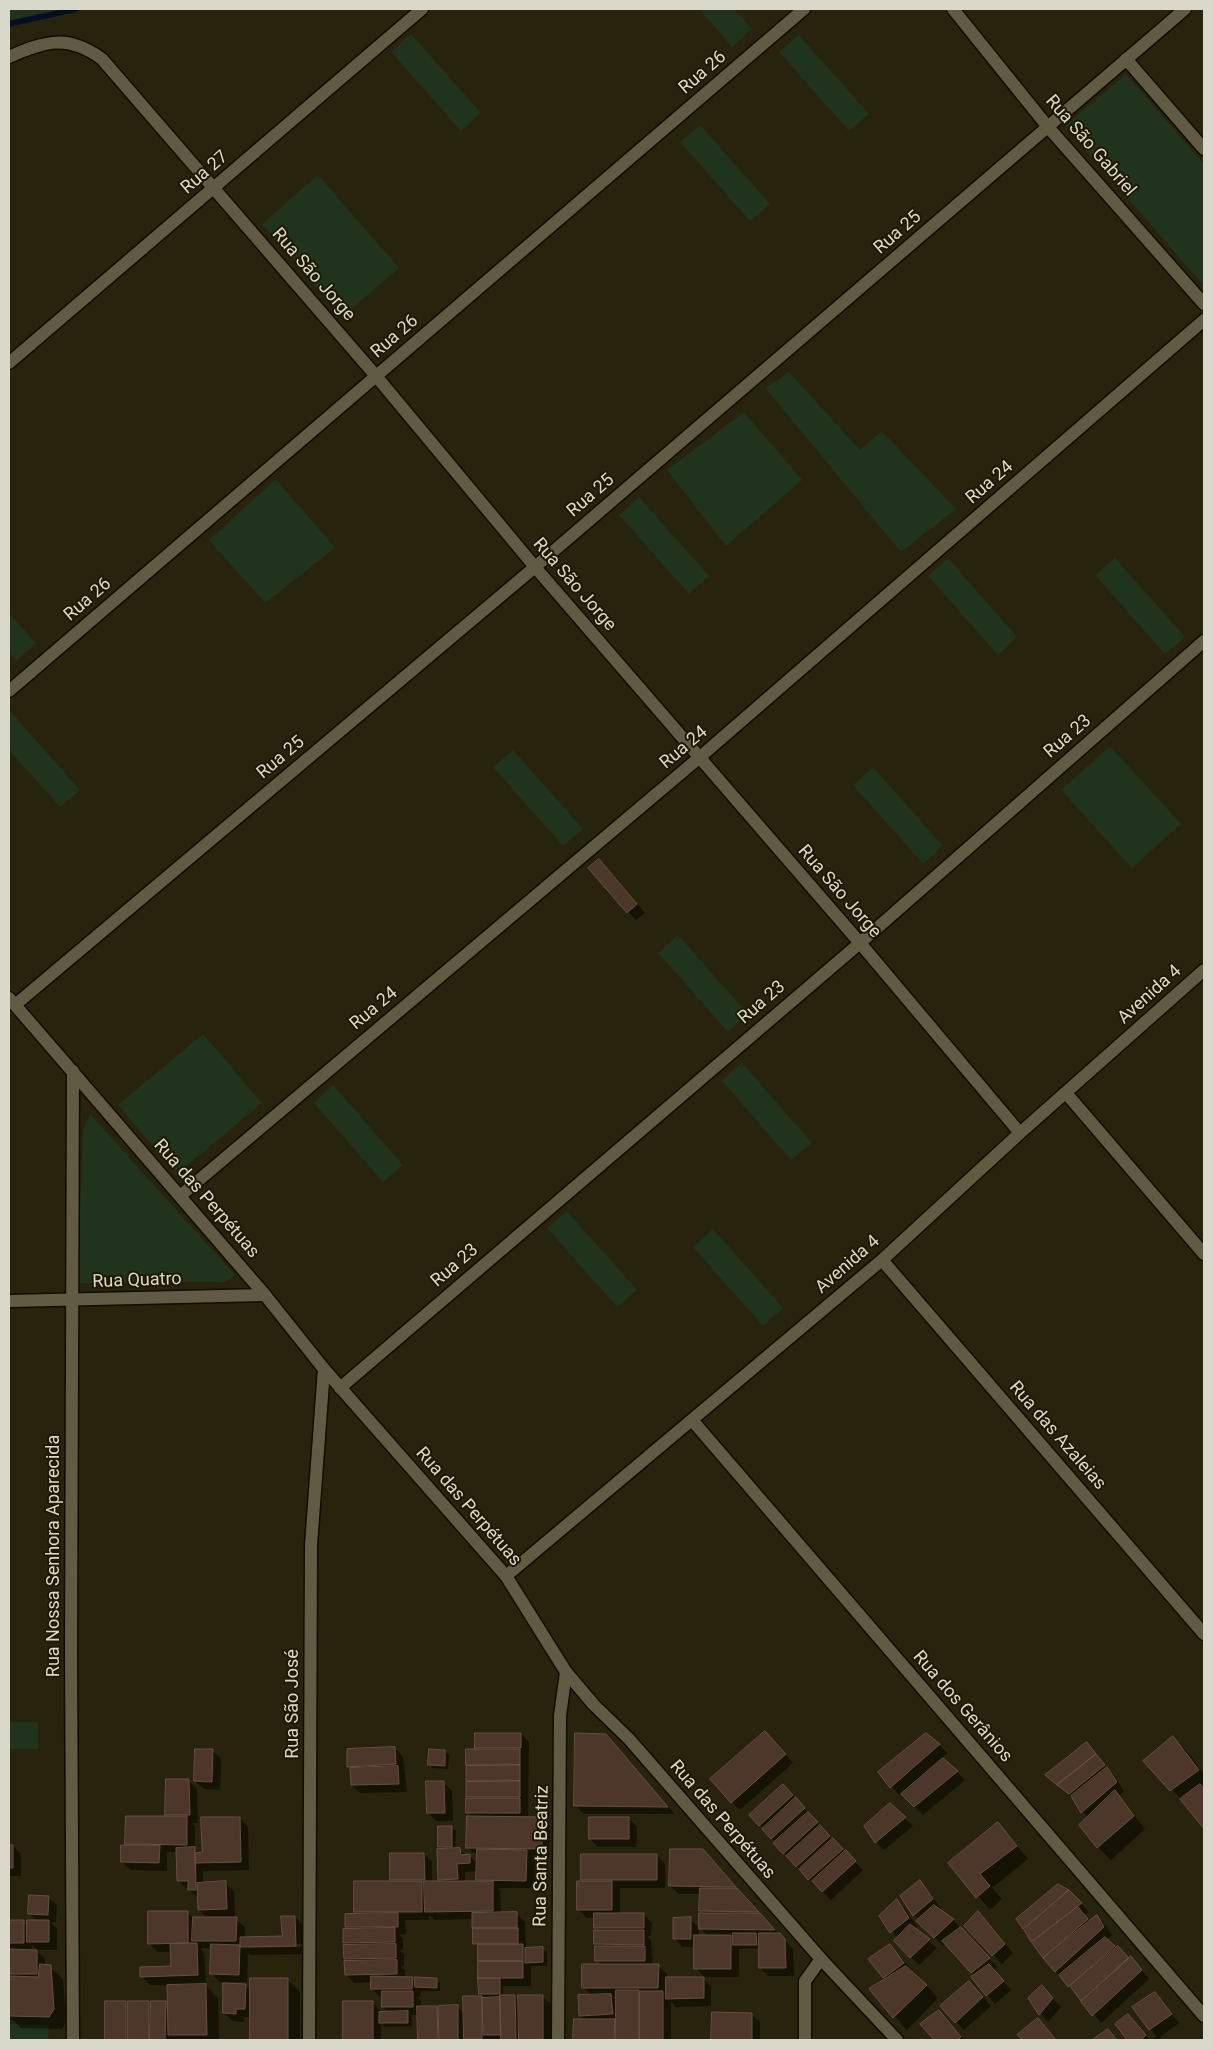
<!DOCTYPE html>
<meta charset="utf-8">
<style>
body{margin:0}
#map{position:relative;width:1213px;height:2049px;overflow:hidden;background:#28230c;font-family:Roboto,sans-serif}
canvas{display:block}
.frame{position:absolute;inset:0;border:10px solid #dad8ca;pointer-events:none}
</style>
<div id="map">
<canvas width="1213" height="2049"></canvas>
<div class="frame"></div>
</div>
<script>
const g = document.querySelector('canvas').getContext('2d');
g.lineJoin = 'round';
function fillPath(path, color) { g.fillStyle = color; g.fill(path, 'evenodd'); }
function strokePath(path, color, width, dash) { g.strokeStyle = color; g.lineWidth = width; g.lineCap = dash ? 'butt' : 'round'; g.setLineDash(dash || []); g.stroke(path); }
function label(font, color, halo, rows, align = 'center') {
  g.font = font + ' Roboto,sans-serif'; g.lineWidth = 4; g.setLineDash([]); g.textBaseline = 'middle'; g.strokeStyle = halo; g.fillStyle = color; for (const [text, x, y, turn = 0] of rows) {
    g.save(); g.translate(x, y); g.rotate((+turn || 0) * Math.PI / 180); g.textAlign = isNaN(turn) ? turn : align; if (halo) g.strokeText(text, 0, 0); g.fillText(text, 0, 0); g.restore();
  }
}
fillPath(new Path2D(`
 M9,9H64L9,20Z
 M699,9H734L752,29L732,47Z
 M411,34L481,113L461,131L391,52Z
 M799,35L869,114L849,131L779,52Z
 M1126,74L1204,164V286L1065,126Z
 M700,125L770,204L750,221L680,142Z
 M318,175L399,268L342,317L262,224Z
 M789,372L860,450L882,431L956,509L901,552L765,388Z
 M744,412L802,480L726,546L667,470Z
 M276,479L335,548L265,603L209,540Z
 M639,497L709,576L689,594L619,515Z
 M948,558L1017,637L998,655L928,576Z
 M1115,558L1185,637L1165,654L1095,575Z
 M9,613L36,643L16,661L9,653Z
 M10,711L80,790L60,807L9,750Z
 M1110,746L1181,824L1132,868L1061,790Z
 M513,750L583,829L563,846L493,767Z
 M873,767L943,846L923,864L853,785Z
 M678,935L748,1014L728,1032L658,953Z
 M203,1034L262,1103L177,1174L118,1105Z
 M742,1063L812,1143L791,1160L722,1081Z
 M333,1085L403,1165L383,1182L314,1103Z
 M90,1114L235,1275L225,1282L77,1283L83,1130Z
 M567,1211L637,1290L617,1307L547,1228Z
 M713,1229L783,1308L763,1326L693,1247Z
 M9,1722H38V1749H9Z
 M9,2024L49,2025L48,2040H9Z`), '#20341d');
fillPath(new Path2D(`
 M607,869L645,913L636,920L628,912Z
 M521,1734L529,1742L528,1818H542L550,1826L549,1857H535L534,1888H498L500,1891L501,1914L516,1913L525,1922L526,1949H543L547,1953V1966H531V1986H503V1996H514L520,2001L542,1996L551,2004V2040H419V2015H411L412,2026L384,2027L381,2023V2040H344V2002H372L381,2011V2013H390L383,2007V1997H380L372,1988V1982L354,1983L346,1974L348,1962L345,1959L348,1947L344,1943L350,1930L347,1927L359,1915L355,1911L391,1882V1855L424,1854L432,1862V1883H443L440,1879L443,1850L439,1847L452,1828L456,1831L455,1850H460L466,1856H469L478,1864V1856L468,1848L472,1817L467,1813V1751H479L476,1748ZM478,1871V1879L481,1882L465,1883V1872ZM429,1915L434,1920L474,1919V1943L479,1948L480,1993L485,1998L464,1997L465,2014L457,2007L439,2010L436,2007H421V2001L417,1997H420L421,1991H440V1983L436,1979L416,1982L412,1978H405V1970L401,1966H404V1954L399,1950H403V1938L399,1935L406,1934L405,1920H429Z
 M926,1734L948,1753L942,1758L965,1780L923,1815L902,1793L899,1795L880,1772Z
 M1173,1738L1186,1750L1204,1774V1827L1185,1803L1145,1761Z
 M774,1741L793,1763L740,1810L732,1802Z
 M614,1744L675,1814H584L575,1805Z
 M1087,1744L1115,1777L1124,1791L1119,1796L1145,1829L1111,1860L1098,1847L1088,1818L1072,1796L1055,1783Z
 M395,1748L403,1757L407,1792L360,1793L352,1785L351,1769L348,1766Z
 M213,1751L221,1759L220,1790L204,1789L195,1781Z
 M445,1751L449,1755L448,1769L433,1768L429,1765Z
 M189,1781L197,1789L198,1823H192L195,1826V1849L199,1854L203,1853L240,1818L248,1827L249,1870L203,1871V1884L225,1883L234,1891L235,1919L245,1927V1938H283L295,1917L303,1925L304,1954L250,1955L248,1953L247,1982H220L211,1973L212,1949L200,1948L204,1953L206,1983H203L218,1998L219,2040H106L107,2002H126L130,2006L149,2002L152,2006L165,2003L168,2006V1985H150L142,1977L172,1967V1952H158L150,1944L187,1912L193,1918H207L199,1910V1898L178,1881L177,1852H167V1871L131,1870L122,1862L127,1846V1817L170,1818L166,1814ZM302,1944V1947L248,1948V1945Z
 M443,1782L452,1791L453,1821H436L428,1813Z
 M792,1794L825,1832L863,1870L831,1900L796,1866L751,1815Z
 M890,1805L913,1826L884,1850L876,1842Z
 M628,1818L637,1827L636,1847H598L590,1839Z
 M998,1824L1028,1859L992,1888L1002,1899L990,1910L950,1863Z
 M9,1846H13L21,1854V1876H9Z
 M657,1856L665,1864V1888H620V1914H643L652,1923L651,1936H647L651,1940L653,1966H658L667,1974V1978H703L711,1987V2006L676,2007L671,2001V2040H575V2020H585L580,2016L592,1996L583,1987L602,1965L597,1960L599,1947L595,1944L600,1931L596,1927V1918H587L579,1910L585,1882L582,1879ZM612,1996H617V2001Z
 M711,1859L741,1894L793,1949L794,1976H768L760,1968V1948L739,1949V1977H704L696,1968V1947H683L675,1939L690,1919L700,1929L704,1914L701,1911V1894H679L670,1886ZM699,1927L708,1936H699Z
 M920,1882L941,1908L939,1910L953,1920L997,1967L993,1970L1011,1990L995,2004L973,1978L975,1976L946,1944L943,1946L918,1922L920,1920L914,1915Z
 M1058,1885L1068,1891L1089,1912L1084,1915L1090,1922L1097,1917L1105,1925L1112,1935L1106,1940L1129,1959L1131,1957L1149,1979L1101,2023L1077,1994L1055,1971L1032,1942L1017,1919Z
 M48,1897L57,1905L56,1922H50L57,1929V1950H37L32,1945L31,1951H37L45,1959V1966L50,1967L63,1979L66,2022L62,2029L21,2028L9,2017V1921L23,1922L28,1927L37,1921L30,1914Z
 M897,1901L905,1909L917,1927L914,1929L937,1948L919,1965L895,1941L898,1939L880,1916Z
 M986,1921L1013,1953L1002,1964L966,1926Z
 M890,1946L938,1998L907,2030L871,1989L886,1980L870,1959Z
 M287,1979L300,1992V2040H251V2017H244V2022L233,2021L224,2013L245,1985L251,1991Z
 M1042,1986L1061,2007L1048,2022L1029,1998Z
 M978,1991L991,2006L964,2030L956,2022Z
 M1155,1994L1179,2023L1160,2037L1163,2040H1129L1116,2024H1137L1150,2040L1157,2037L1133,2007Z
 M713,2013L751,2014L760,2022V2040H713Z
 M947,2020L964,2040H936L921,2024Z`), '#0007');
strokePath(new Path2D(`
 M9,24L76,9`), '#001024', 5.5);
const building = new Path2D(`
 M599,859L637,904L627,913L588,868Z
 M765,1731L786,1754L731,1803L710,1779Z
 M475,1733H521V1748H475Z
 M575,1733L606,1734L668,1807L574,1806Z
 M926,1733L940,1744L890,1788L878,1772Z
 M1173,1736L1199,1770L1170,1791L1143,1761Z
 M1087,1742L1096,1754L1057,1785L1045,1775Z
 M395,1747L396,1764L347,1767V1749Z
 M195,1749H213L212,1782L194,1781Z
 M429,1749L445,1750V1766L428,1765Z
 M466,1749H520V1765H466Z
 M1096,1754L1105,1765L1069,1794L1057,1785Z
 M943,1758L958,1771L914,1807L901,1794Z
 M520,1765V1781H466V1766Z
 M398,1766L399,1784L351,1785L350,1768Z
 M1107,1767L1117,1782L1081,1813L1071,1796Z
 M166,1779H189L190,1815H165Z
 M426,1781H444L445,1813H427Z
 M520,1781V1797H466V1782Z
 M783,1784L793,1795L759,1826L749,1815Z
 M1200,1784L1204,1789V1829L1180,1799Z
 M1115,1790L1134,1816L1097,1848L1079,1825Z
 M796,1797L805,1808L771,1839L762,1829Z
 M466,1798H520V1813H466Z
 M890,1803L906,1817L875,1843L864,1826Z
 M808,1812L818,1822L783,1854L773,1843Z
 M126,1816H187V1845L125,1844Z
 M467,1816L542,1817V1849L466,1848Z
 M201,1817H240L241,1862L195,1863V1853L202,1852Z
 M589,1817H629V1839H589Z
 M998,1822L1017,1846L980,1874L990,1886L976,1898L948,1863Z
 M820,1825L830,1836L796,1867L786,1856Z
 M438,1826H452V1847H438Z
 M833,1838L843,1849L808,1880L799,1869Z
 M9,1845H13V1868H9Z
 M121,1845H160L159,1863L121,1862Z
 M195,1847L196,1890H188V1881H177L176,1848Z
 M460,1848L461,1855L470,1854V1863L457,1864L458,1879L438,1880L437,1849Z
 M477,1849L527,1850L526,1881L476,1880Z
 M670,1849H703L736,1887L669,1886Z
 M846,1850L856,1861L822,1892L812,1881Z
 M390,1853H424L425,1880H390Z
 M581,1854H657V1880H581Z
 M920,1880L933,1899L913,1916L900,1896Z
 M226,1881L227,1909L198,1910L197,1883Z
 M354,1881H422V1912H354Z
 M424,1881H493V1911L425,1912Z
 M577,1881H612V1910H577Z
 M1058,1884L1069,1890L1023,1929L1016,1919Z
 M700,1888H737L759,1912L699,1911Z
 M1069,1890L1082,1903L1031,1942L1024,1930Z
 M29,1895L49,1896L48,1915L28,1914Z
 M897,1899L909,1918L890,1933L879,1916Z
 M934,1905L954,1919L934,1938L916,1921Z
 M1078,1907L1088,1919L1043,1958L1032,1943Z
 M148,1911H188V1943L148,1944Z
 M978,1911L1005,1944L992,1956L964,1926Z
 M517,1912V1928H472V1913Z
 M398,1913V1927H345V1914Z
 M594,1913H644V1928H594Z
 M699,1913H760L775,1930L699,1929Z
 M1097,1915L1104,1927L1055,1972L1043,1958Z
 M281,1916H295L296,1946L240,1947V1937L282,1936Z
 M193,1917H237L236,1941H192Z
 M691,1917V1939H673V1918Z
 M9,1920H24V1943H9Z
 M27,1920H49V1942H27Z
 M910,1924L930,1939L910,1958L894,1941Z
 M961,1927L990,1958L971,1973L942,1941Z
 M395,1928V1942L343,1943V1929Z
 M473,1928H518V1944H473Z
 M594,1930H644V1945L594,1944Z
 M733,1933H756L757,1945H733Z
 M759,1933H780L785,1939L786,1968H759Z
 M694,1935H731V1969H694Z
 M1105,1937L1115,1946L1068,1987L1059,1975Z
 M188,1943H197L198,1975L140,1977V1967L171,1966L170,1944Z
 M211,1944L240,1945L239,1975L210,1974Z
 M396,1944V1958L344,1959L343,1945Z
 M478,1944H523V1961H478Z
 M890,1944L904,1963L883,1978L868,1959Z
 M595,1946H645V1961H595Z
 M1118,1946L1129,1958L1081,2001L1070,1986Z
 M543,1947V1962L525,1963V1948Z
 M9,1949L37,1950V1974H9Z
 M1131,1956L1142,1970L1092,2016L1081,2002Z
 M397,1960V1974L345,1975L344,1961Z
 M478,1961H523V1978H478Z
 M40,1964L51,1965L54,2009L49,2017L9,2016V1976L38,1977Z
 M582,1964H659L658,1988H582Z
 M989,1964L1004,1981L986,1996L971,1977Z
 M906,1966L927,1985L893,2018L869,1989Z
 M371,1976L413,1977L412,1989H371Z
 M415,1977L437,1978V1988L415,1987Z
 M666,1977H704V1998L666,1999Z
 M250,1978H288V2040H250Z
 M478,1978H500V1994H479Z
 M969,1981L983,1997L955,2023L940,2006Z
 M223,1983L246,1984L245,2009H236V2014L223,2013Z
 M206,1984L207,2035H168L167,1985Z
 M1042,1985L1053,1998L1039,2015L1028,1998Z
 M616,1990H639V2040H616Z
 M382,1991H413V2007H382Z
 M640,1991H663V2040H640Z
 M1155,1992L1172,2014L1149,2030L1132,2007Z
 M611,1994L613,2014L579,2016L578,1995Z
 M500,1995H515L516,2040H501Z
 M518,1995H543V2039L519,2040Z
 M463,1996H482V2039H464Z
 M500,1997L501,2035H483L482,1998Z
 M105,2001H126V2040H105Z
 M128,2001H149V2040H128Z
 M151,2001H166L165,2040H150Z
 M343,2001H373V2040H343Z
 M458,2005V2040H439L438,2006Z
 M417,2006H437L438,2040H418Z
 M939,2010L961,2037L958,2040H934L920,2024Z
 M408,2011V2023H379V2012Z
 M712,2012L752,2013V2040H711Z
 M1128,2014L1146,2035L1141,2040H1127L1115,2024Z
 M1038,2018L1056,2040H1023L1017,2035Z
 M574,2019H615L614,2040H573Z
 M1108,2029L1117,2040H1092Z`);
fillPath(building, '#4d362a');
strokePath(building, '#684f43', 1);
const minor = new Path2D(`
 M953,9L1048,127L1204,304
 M9,57C45,41 68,34 102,59L376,376L535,567L860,943L1020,1133
 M1126,59L1204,149
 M9,363L422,9
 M9,691L804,9
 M15,1005L535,567L1185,9
 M73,1071L71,1651L73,2040
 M1066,1093L1204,1254
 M180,1196L700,757L1204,320
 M882,1260L1204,1634
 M9,1301L265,1295
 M340,1388L860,943L1204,641
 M692,1420L1204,2016
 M506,1576L882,1260L1020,1133L1204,970
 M309,2040L311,1545L324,1369
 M558,2040L560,1716L566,1672
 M805,2040V1981L821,1959`);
const tertiary = new Path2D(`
 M9,998L265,1295L324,1369L506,1576L566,1672L594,1705L629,1739L821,1959L897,2040`);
strokePath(minor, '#110c00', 15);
strokePath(tertiary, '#110c00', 15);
strokePath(minor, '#605b42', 12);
strokePath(tertiary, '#605b42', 12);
label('18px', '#dad8ca', '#1e1903', [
 ["Rua 26",703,73,-41],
 ["Rua São Gabriel",1090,146,49],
 ["Rua 27",205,173,-41],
 ["Rua 25",898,233,-41],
 ["Rua São Jorge",313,275,49],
 ["Rua 26",395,337,-41],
 ["Rua 24",990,483,-41],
 ["Rua 25",591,496,-41],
 ["Rua São Jorge",574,585,49],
 ["Rua 26",88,600,-41],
 ["Rua 23",1068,737,-41],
 ["Rua 24",684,748,-40],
 ["Rua 25",281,758,-40],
 ["Rua São Jorge",839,892,49],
 ["Avenida 4",1150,995,-42],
 ["Rua 23",762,1003,-41],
 ["Rua 24",374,1009,-40],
 ["Rua das Perpétuas",206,1199,49],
 ["Avenida 4",848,1265,-41],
 ["Rua 23",455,1266,-41],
 ["Rua Quatro",137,1281,-2],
 ["Rua das Azaleias",1057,1436,49],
 ["Rua das Perpétuas",468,1507,49],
 ["Rua Nossa Senhora Aparecida",54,1556,-90],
 ["Rua São José",293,1704,-90],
 ["Rua dos Gerânios",962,1707,49],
 ["Rua das Perpétuas",722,1820,49],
 ["Rua Santa Beatriz",542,1856,-89]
]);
</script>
